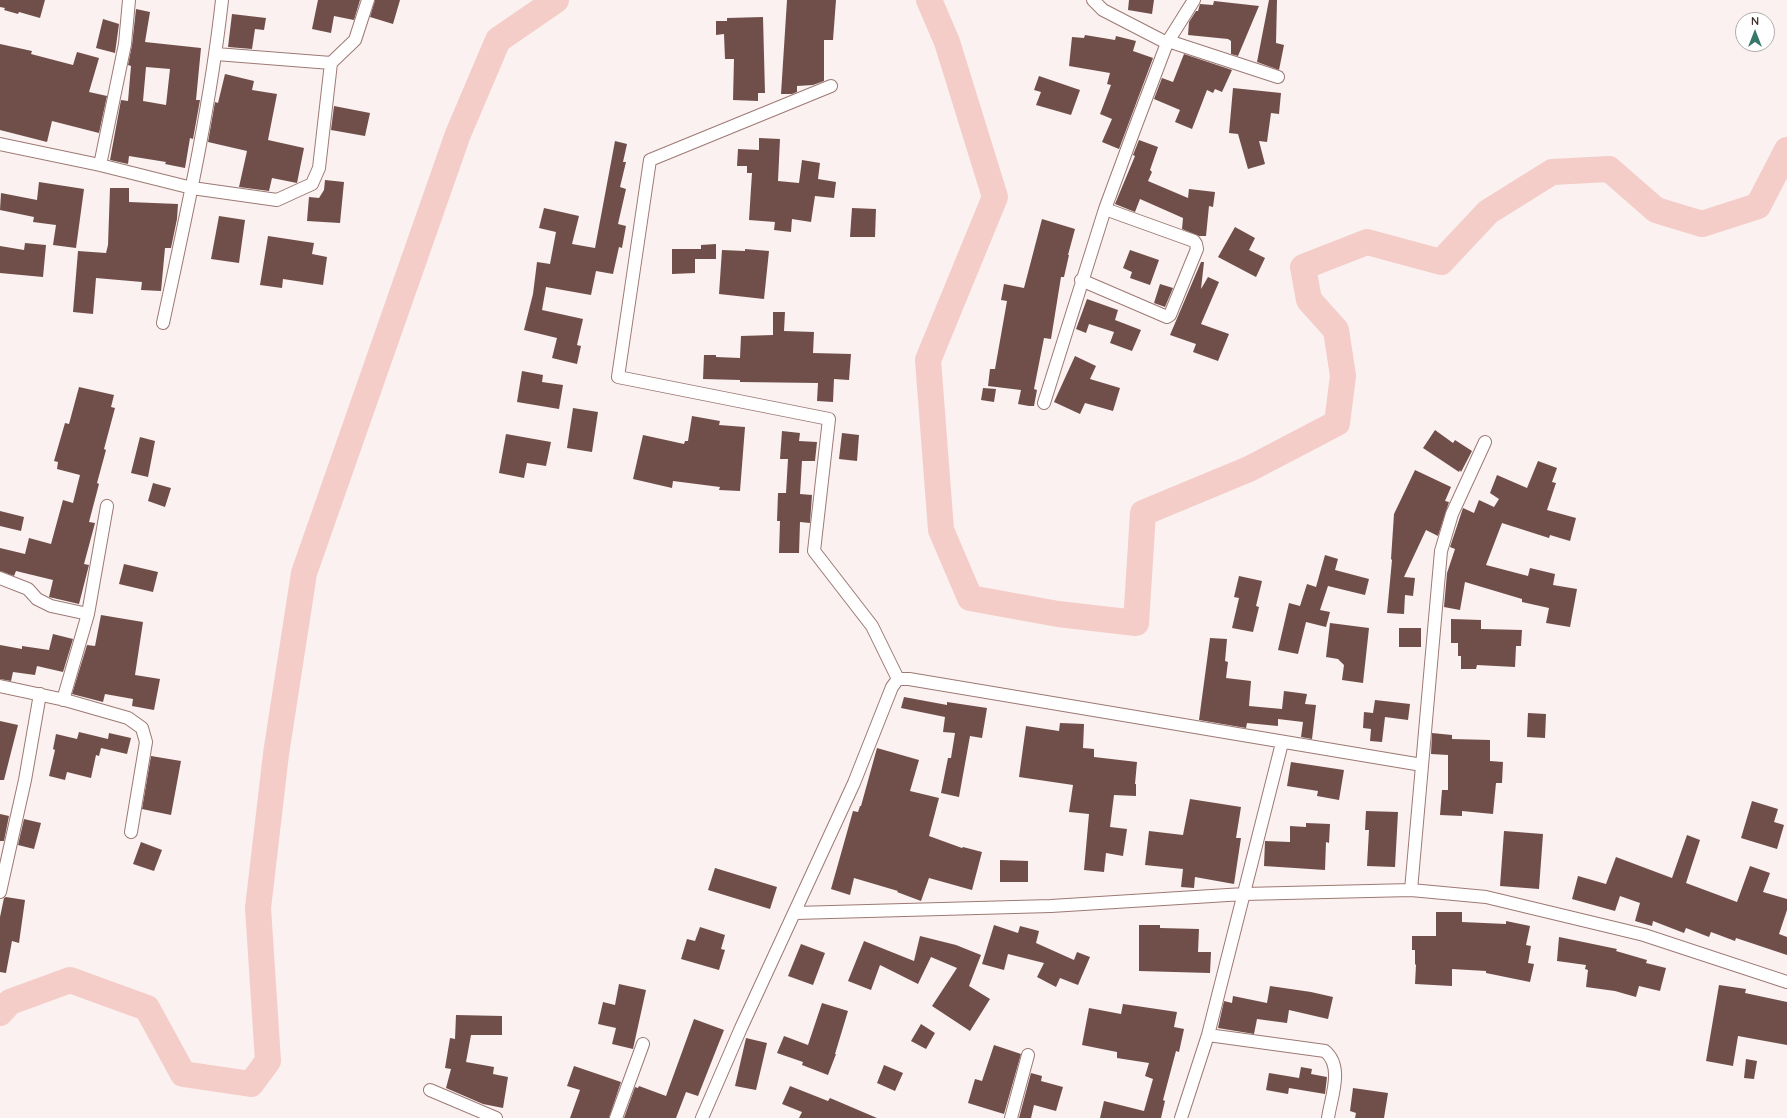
<!DOCTYPE html>
<style>
body{margin:0}
#map{position:relative;width:1787px;height:1118px;overflow:hidden;background:#faf1f0;font-family:Quicksand,sans-serif}
canvas{display:block}
.north{position:absolute;left:1735px;top:12px;width:40px;height:40px;box-sizing:border-box;background:#fff;border:1px solid #b2acab;border-radius:50%;rotate:0deg;font-size:11px;font-weight:700;line-height:16px;text-align:center;color:#3f2f2d}
.north::after{content:'';display:block;margin:auto;width:14px;height:18px;background:#35786a;clip-path:polygon(50% 0,100% 100%,50% 72%,0 100%)}
</style>
<div id="map">
<canvas width="1787" height="1118"></canvas>
<div class="north">N</div>
</div>
<script>
const g = document.querySelector('canvas').getContext('2d');
g.lineJoin = 'round';
function strokePath(path, color, width, dash) { g.strokeStyle = color; g.lineWidth = width; g.lineCap = dash ? 'butt' : 'round'; g.setLineDash(dash || []); g.stroke(path); }
function fillPath(path, color) { g.fillStyle = color; g.fill(path, 'evenodd'); }
strokePath(new Path2D(`
 M929,0L947,42L995,197L928,360L941,530L970,598L1058,614L1136,623L1143,513L1249,469L1337,423L1343,376L1336,330L1309,300L1303,267L1367,242L1441,262L1488,212L1552,172L1609,169L1656,210L1702,224L1758,206L1787,150
 M0,1013L10,1002L70,980L147,1008L183,1074L251,1084L268,1061L258,908L276,754L304,573L458,134L498,40L556,0`), '#f4cdc8', 26);
fillPath(new Path2D(`
 M0,0H45L40,18L19,12L18,14L4,10L5,8L0,7Z
 M318,0H360L354,20L334,16L331,33L312,29Z
 M375,0H400L393,24L370,17Z
 M787,0H836L833,40H824V81L813,85L797,86V92L792,94H781Z
 M1129,0H1154L1152,14L1128,10Z
 M1269,0H1277L1276,43L1284,45L1279,70L1257,62Z
 M1214,1L1259,6L1238,56L1231,54V41L1228,39L1188,35L1189,22L1196,11H1198L1200,4L1213,5Z
 M136,9L150,12L145,42L201,48L196,100H200L193,139L190,138L185,168L165,164L166,162L129,156L128,164L110,160L121,100L128,101L131,66L128,65L132,45ZM146,67L170,69L166,105L143,101Z
 M232,14L266,18L264,30L255,29L252,49L228,47Z
 M763,17L765,93H758V101L733,100L734,59H725L724,34L716,35V21H727V18Z
 M103,19L119,24L115,53L96,48Z
 M1085,35L1115,40L1116,36L1136,41L1133,51L1153,58L1119,149L1102,142L1112,119L1100,114L1111,85L1107,84L1110,73L1069,66L1072,37L1084,38Z
 M0,44L32,51L31,54L73,65L77,52L99,58L89,92L107,96L99,133L52,121L47,142L0,130Z
 M1184,54L1232,70L1222,92L1215,89L1213,93L1207,90L1192,129L1175,122L1180,110L1154,99L1162,78L1173,82Z
 M225,74L254,81L252,90L277,94L268,140L304,148L297,183L272,178L269,191L239,187L247,151L208,142L215,102L218,103Z
 M1039,76L1080,90L1071,115L1036,105L1041,92L1034,90Z
 M1233,88L1281,93L1279,114L1271,113L1267,142L1259,141L1265,164L1248,169L1238,134L1229,133Z
 M334,106L370,113L365,136L331,130Z
 M759,138L780,139L778,181L799,183L802,160L820,163L818,179L836,182L834,198L815,196L811,222L792,219L791,232L774,230L775,222L749,220L752,173H747V166H737L738,149L759,150Z
 M1139,140L1158,147L1150,170L1152,172L1148,181L1188,198L1189,189L1215,192L1213,207L1209,206L1206,236H1199L1182,229L1183,218L1140,199L1135,212L1115,204L1135,156L1133,155Z
 M615,141L627,144L623,162H626L620,187L626,189L618,224L626,226L622,248L619,247L613,274L596,271L591,295L546,287L542,310L583,319L577,345L581,346L577,364L552,358L557,338L524,330L533,294L537,262L550,264L556,232L539,228L544,208L579,216L572,244L595,248Z
 M325,180L344,182L340,223L307,221L309,197L319,198L324,190Z
 M39,182L84,189L76,248L53,245L56,225L33,222L34,217L0,210L1,193L37,200Z
 M110,188H129V202L178,204L177,219L171,248H165L161,291L141,290L142,282L96,278L93,314L73,312L78,251L106,253L108,245Z
 M852,208L876,209L875,237H850Z
 M219,216L245,220L239,263L211,259Z
 M1042,219L1075,229L1068,255H1069L1064,277H1061L1051,339L1044,338L1034,389L1037,390L1034,406H1029L1018,404L1021,390L988,386L990,369H995L1007,301L1001,300L1004,284L1024,288Z
 M1235,227L1255,238L1249,250L1265,258L1256,277L1218,257Z
 M268,236L314,243L312,254L327,257L323,285L283,279L282,288L260,285Z
 M25,243L46,245L43,277L0,273V246L24,250Z
 M716,244V259H695V273L672,274V249H701V245Z
 M745,249L769,251L764,299L719,294L722,250L745,251Z
 M1130,250L1159,260L1150,285L1130,278L1132,272L1123,268Z
 M1201,262H1204L1201,289L1208,277L1219,282L1201,324L1229,334L1218,361L1193,352L1196,344L1170,335Z
 M1160,284L1173,288L1165,307L1154,303Z
 M1087,299L1118,310L1115,320L1141,330L1132,351L1110,343L1114,332L1089,324L1086,333L1076,329Z
 M773,312H785L784,331L814,332L813,353L851,354L849,380L834,379L833,402L817,401L818,383L740,382V380L703,379L704,355H716V357L740,358L741,336L773,335Z
 M1075,356L1096,366L1090,379L1120,388L1113,411L1085,403L1080,414L1054,402Z
 M522,371L543,375L542,382L563,385L559,409L517,402Z
 M79,387L114,395L111,407L115,408L104,449L106,450L97,483L99,484L89,522L95,523L84,564L89,565L79,604L49,597L53,580L16,571L14,576L0,571V548L25,554L29,538L51,544L63,500L73,503L80,475L57,469L58,462L54,461L65,423L69,424Z
 M983,388L996,389L994,402L981,400Z
 M573,408L598,412L592,452L567,448Z
 M692,416L720,421L719,425L745,427L740,491L719,490L720,487L673,481L672,488L633,479L643,435L684,444L685,441H688Z
 M1435,430L1453,443L1455,440L1472,451L1461,472L1460,470L1459,472L1423,448Z
 M782,431L800,433L799,441L817,442L815,461H802L800,494L812,495L810,523L800,522L799,553H779L780,521H777L778,493H786L788,459H780Z
 M842,433L859,435L857,461L839,459Z
 M506,434L551,442L546,466L527,463L524,478L499,473Z
 M140,437L155,441L148,477L131,473Z
 M1538,461L1557,468L1552,482L1556,483L1547,510L1576,518L1570,541L1550,535L1549,538L1502,523L1486,565L1528,576L1530,568L1555,574L1553,585L1577,589L1570,627L1546,623L1549,608L1522,602V599L1465,582L1460,610L1444,607L1447,573L1455,549L1450,547L1463,508L1474,513L1479,500L1494,507L1499,499L1490,493L1497,475L1527,488Z
 M1415,470L1451,487L1445,501L1449,502L1438,536L1426,530L1404,577L1415,578L1413,596L1405,595L1404,614L1387,613L1392,560L1391,559L1394,514Z
 M153,483L171,488L165,507L148,501Z
 M0,511L24,517L21,531L0,526Z
 M1325,555L1338,559L1335,570L1369,579L1365,595L1328,586L1320,610L1330,612L1326,627L1306,622L1298,654L1278,650L1289,603L1300,606L1307,584L1316,587Z
 M124,564L158,572L153,592L119,584Z
 M1239,576L1262,581L1256,606L1259,607L1253,632L1232,628L1239,598L1234,597Z
 M101,615L143,622L135,675L160,679L154,710L132,706L133,699L105,694L103,702L72,694L87,645L95,646Z
 M1451,619L1481,620V629L1522,630L1521,646H1516L1515,667L1477,665L1476,669H1461V656H1458V643H1451Z
 M1330,623L1369,628L1363,683L1342,680L1344,665L1338,659L1326,657Z
 M1399,628H1421V647H1399Z
 M53,634L73,639L63,672L37,666L35,675L13,672L11,681L0,679V645L22,649V646L49,650Z
 M1210,638L1227,639L1225,661L1228,662L1226,678L1251,681L1249,706L1282,709L1284,691L1307,694L1305,704L1316,705L1312,739L1301,737L1303,722L1278,719V726L1247,723L1246,728L1199,720Z
 M904,697L947,705V702L987,708L982,738L970,736L959,797L941,793L948,758H951L955,733L943,732L945,717L901,708Z
 M1375,700L1410,704L1408,720L1385,717L1382,742L1370,741L1371,729L1363,728L1364,712L1373,713Z
 M1528,713L1546,714L1545,738L1527,737Z
 M0,721L18,725L4,780H0Z
 M1060,723L1084,724L1083,748L1094,749V757L1137,762L1135,784H1136V796L1114,795L1110,827L1127,829L1123,856L1106,853L1104,872L1084,870L1089,814L1069,812L1073,785L1019,777L1026,726L1059,731Z
 M79,732L108,739L109,733L131,738L127,754L101,748L99,756L96,755L91,778L67,772L65,780L49,776L55,750L53,749L56,734L77,739Z
 M1432,733L1452,735V739L1490,740V761L1503,762L1502,783H1496L1493,814L1462,811V816L1440,815L1442,790H1448V755L1431,754Z
 M877,748L919,760L910,791L939,798L929,836L962,848L963,847L982,852L972,890L929,878L921,901L897,892L898,891L854,878L850,895L831,889L853,811L858,812L860,806H861Z
 M151,756L181,761L171,815L142,809Z
 M1291,762L1344,770L1339,800L1317,796L1318,791L1287,786Z
 M1190,799L1241,807L1236,838H1241L1234,884L1195,877L1194,888L1181,887L1183,869L1145,865L1149,831L1183,835Z
 M1752,801L1778,809L1774,822L1784,825L1777,849L1741,838Z
 M1366,811L1398,812L1395,867L1367,866L1369,830H1365Z
 M0,814L9,816L4,841H0Z
 M24,819L41,823L34,849L18,845Z
 M1306,823L1330,824L1329,843L1326,842L1325,870L1264,866L1265,841L1290,842V826L1306,827Z
 M1504,831L1543,834L1539,889L1500,886Z
 M1687,835L1700,840L1686,883L1737,902L1750,866L1770,873L1763,892L1787,899V910L1779,934L1787,937V955L1736,938L1735,941L1711,932L1709,937L1686,928L1684,933L1653,921L1652,926L1635,921L1640,903L1620,896L1615,911L1572,899L1578,876L1606,884L1616,857L1672,878Z
 M141,842L162,850L154,871L133,864Z
 M1000,860L1028,861V882H1000Z
 M715,868L777,887L770,909L708,890Z
 M6,897L25,900L19,943L12,941L6,973L0,972V917L4,898Z
 M1436,912H1462V922L1506,924V921L1530,926L1526,945L1531,946L1528,963L1534,964L1530,982L1486,973V971L1452,969V986L1415,984L1416,965L1415,964V950H1412V936H1436Z
 M994,925L1018,933L1020,926L1039,931L1036,943L1074,960L1077,952L1090,957L1078,985L1060,978L1056,987L1037,977L1044,963L1008,954L1004,970L982,964Z
 M1139,925H1160V928L1199,929L1198,952H1211L1210,973L1139,971Z
 M700,927L725,935L721,949L725,950L719,970L681,959L687,939L695,941Z
 M920,936L956,945L981,955L969,986L990,999L970,1031L932,1006L957,968L931,957L918,984L880,965L871,990L848,981L864,941L914,961Z
 M1559,937L1617,949L1616,951L1647,960L1646,963L1666,968L1660,991L1639,986L1636,997L1615,991L1586,987L1588,970L1585,969L1586,965L1557,961Z
 M801,944L825,953L813,985L788,976Z
 M619,984L646,990L633,1049L612,1044L616,1028L598,1024L603,1002L615,1005Z
 M1719,985L1746,989L1745,993L1787,1002V1045L1738,1036L1733,1066L1706,1061Z
 M1270,986L1311,992L1333,997L1328,1019L1289,1010L1287,1023L1257,1019L1254,1034L1218,1028L1224,1001L1232,1003L1233,996L1267,1003Z
 M822,1003L848,1011L835,1054H836L828,1075L802,1065L803,1062L777,1053L784,1036L808,1045Z
 M1123,1004L1177,1012L1174,1027L1184,1029L1179,1052L1176,1051L1163,1100L1165,1101L1161,1118H1100L1104,1101L1144,1111L1153,1079L1145,1076L1149,1063L1117,1058V1052L1082,1045L1089,1008L1121,1014Z
 M456,1015L502,1016V1035H471L466,1062L494,1067L493,1074L508,1077L503,1108L483,1104L446,1088L451,1069L445,1068L450,1038L455,1039Z
 M694,1019L724,1030L698,1096L686,1092L676,1118H624L635,1087L638,1088L639,1086L666,1096Z
 M921,1024L935,1033L926,1049L911,1041Z
 M746,1038L767,1043L756,1090L735,1086Z
 M994,1045L1021,1054L1004,1114L968,1103L975,1079L982,1081Z
 M1746,1059L1757,1061L1754,1079L1744,1078Z
 M884,1065L903,1073L895,1091L877,1083Z
 M574,1066L621,1082L609,1118H570L580,1090L567,1086Z
 M1301,1067L1312,1069L1311,1074L1327,1077L1325,1094L1289,1088L1288,1094L1266,1090L1269,1073L1299,1078Z
 M1031,1073L1042,1076L1041,1081L1063,1087L1056,1111L1034,1105L1031,1118H1019Z
 M790,1086L828,1101L830,1098L877,1118H799L802,1112L782,1104Z
 M1353,1088L1388,1093L1384,1118H1355L1356,1113L1350,1111Z`), '#704f4a');
const street = new Path2D(`
 M1093,0L1103,10L1167,43
 M1168,41L1278,77
 M216,54L331,63
 M831,86L650,160L618,377L829,419L814,551L872,626L898,679
 M0,144L100,165L192,188L277,200L312,184L319,168L331,63L355,40L368,0
 M100,165L125,44L129,0
 M1081,280L1167,317L1170,315L1197,249L1196,244L1194,241L1105,209
 M163,323C186,216 210,109 222,0
 M1044,403L1105,209L1133,133L1167,43L1194,0
 M0,578L28,589L37,599L51,606L88,614
 M0,686L65,700L128,718L142,728L146,742L131,832
 M63,700L88,614L107,506
 M1411,890L1441,551L1452,514L1485,442
 M0,892L25,780L40,694
 M795,913L1051,906L1244,894L1411,890L1486,897L1644,935L1787,982
 M1208,1035L1325,1051C1344,1067 1331,1097 1328,1118
 M430,1090L496,1118
 M616,1118L643,1044
 M702,1118L741,1028L854,783L892,687L898,679H909L1422,765
 M1011,1118L1028,1055
 M1181,1118L1208,1035L1282,743`);
strokePath(street, '#9d7974', 14);
strokePath(street, '#fff', 12);
</script>
